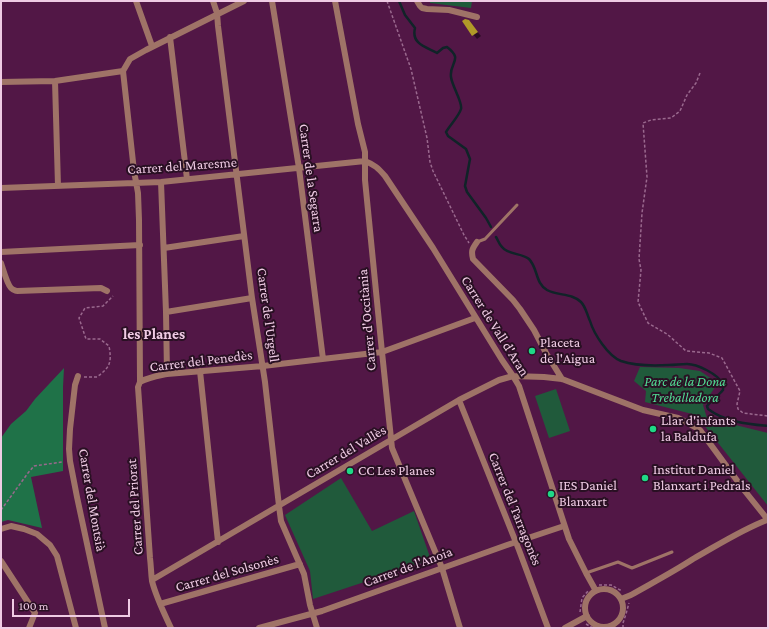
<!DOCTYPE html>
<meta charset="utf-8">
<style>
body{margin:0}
#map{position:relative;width:769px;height:629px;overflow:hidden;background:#521746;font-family:"Crimson Pro",serif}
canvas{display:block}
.frame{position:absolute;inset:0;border:2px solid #efcbe4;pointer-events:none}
.scale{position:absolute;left:12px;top:599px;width:118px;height:18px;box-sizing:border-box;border:2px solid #efcbe4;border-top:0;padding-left:5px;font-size:12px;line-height:14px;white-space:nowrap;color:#efcbe4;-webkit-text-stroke:3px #291023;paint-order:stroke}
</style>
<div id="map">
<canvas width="769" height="629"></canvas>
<div class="frame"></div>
<div class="scale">100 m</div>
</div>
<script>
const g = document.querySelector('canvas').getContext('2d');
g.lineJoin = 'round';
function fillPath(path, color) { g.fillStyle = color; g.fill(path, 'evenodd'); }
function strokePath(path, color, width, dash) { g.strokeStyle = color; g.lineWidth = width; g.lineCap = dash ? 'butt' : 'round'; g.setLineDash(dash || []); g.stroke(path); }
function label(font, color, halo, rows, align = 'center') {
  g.font = font + ' "Crimson Pro",serif'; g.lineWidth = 4; g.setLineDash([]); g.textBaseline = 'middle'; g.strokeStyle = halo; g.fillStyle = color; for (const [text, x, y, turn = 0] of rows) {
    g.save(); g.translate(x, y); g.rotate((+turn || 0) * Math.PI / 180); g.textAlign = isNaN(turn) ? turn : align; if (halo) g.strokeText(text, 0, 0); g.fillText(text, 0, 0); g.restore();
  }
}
fillPath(new Path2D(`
 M430,1H472L471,8L430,3Z
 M640,367L679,368L700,371L718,383L703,405L707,418L768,433V506L696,415L645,402L646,391L634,381Z
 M556,389L570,431L549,438L535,396Z
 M341,478L372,531L414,511L431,560L313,599L310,571L285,515Z`), '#205a3b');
fillPath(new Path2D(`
 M64,368L63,387V471L31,477L42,528L8,520L1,522V438L11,424L26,411L35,399Z`), '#1f7248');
fillPath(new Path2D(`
 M468,21L481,36L477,39L463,22Z`), '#0007');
strokePath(new Path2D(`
 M399,1L405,15L415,28C411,44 426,47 437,53L443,48L447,47C464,60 449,62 451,77C452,86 463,103 461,109C459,116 450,125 446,132L448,136L466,149L470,159L465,186L467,192L486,218L491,227
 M496,237C498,240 499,244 502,247C508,255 522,253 529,259C538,268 535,283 547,290C558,296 572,293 581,302C586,307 587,315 590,321C594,334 608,356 621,361C636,366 653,366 669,365C675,365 681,364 687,364C697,364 718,374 723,384C723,385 723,389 723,390C718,396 712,400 707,406L708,409C725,422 748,424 768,426`), '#102328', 2.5);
fillPath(new Path2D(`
 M465,19L469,20L478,32L472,36L462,21Z`), '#b19a28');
strokePath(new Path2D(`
 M387,1L411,69L427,138L430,162L433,171L464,235L469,243
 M700,73L696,83L687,95L680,111L671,118L651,120L643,123L647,177L642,213L639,259L641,270L638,302L648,323L667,334L686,351L709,353L722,358L740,391L737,404L738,409L743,413L768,416
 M84,377H97C110,367 112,363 109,346L100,339H86L79,318L85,308L103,306L113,296
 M1,510L28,473L34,466L62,462
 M599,585H611L622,591
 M580,612L582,598L589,590
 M586,624L593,628
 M623,628V623L626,614L629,603`), '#9a698e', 1.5, [3, 2]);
strokePath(new Path2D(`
 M477,242L485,239L517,205
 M586,573L618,562L632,568L672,552`), '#9f7367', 3);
strokePath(new Path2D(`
 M136,1L152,46
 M213,1L217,13L218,26L252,298L265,382L279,506L281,521L304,574L310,605L317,628
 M272,1L299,168L323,359
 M335,1L358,124L365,152V180L382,352L392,448L442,568L460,628
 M417,1L420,6L422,8L427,9L449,10L477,17
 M170,37L187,179
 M123,71L134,171L138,193L139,220L140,382L138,387L150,558C151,566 151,573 152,581C156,597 164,613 171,628
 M55,81L58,186
 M1,82L55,81L123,71L130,59L146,50L244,1
 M365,161C375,165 378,168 385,176L433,248L502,360L513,376L519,386L569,539L586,573L596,591
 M161,182L166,312L167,374
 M1,188L161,182L365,161
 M477,242C472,249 471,251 473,259L513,300L520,309L534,330L546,353L562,379
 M164,248L244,236
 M1,252L140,245
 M1,263C3,269 7,284 11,288C13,290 14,290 17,291L101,288L107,291
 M166,312L252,298
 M200,371L218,542
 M78,376L75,385L70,429L69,449L70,461L77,497L105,628
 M140,382C149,377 157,376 167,374L263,366L382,352L475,318
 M459,400L519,550L548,628
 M1,529L11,526L24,529L37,534L50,545L57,556L76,628
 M1,561L35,613L29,628
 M152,580L459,400L499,380L513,376L544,377L562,379L643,410L678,418L686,422L700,430L744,490L768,520
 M585 608a19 19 0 1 1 38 0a19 19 0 1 1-38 0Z
 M621,599L631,595C652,583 673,572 693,559C718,545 741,530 767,520
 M160,604L300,564
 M259,628L322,611L507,545L564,526
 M565,628L587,616`), '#9f7367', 6);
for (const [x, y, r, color] of [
 [532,351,4,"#1fd887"],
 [653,429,4,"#1fd887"],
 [350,471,4,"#1fd887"],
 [645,478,4,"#1fd887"],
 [551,494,4,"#1fd887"]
]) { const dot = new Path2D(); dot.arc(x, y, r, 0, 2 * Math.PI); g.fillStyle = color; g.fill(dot); strokePath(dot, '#291023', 1.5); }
label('14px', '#efcbe4', '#291023', [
 ["Carrer del Maresme",182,166,-4],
 ["Carrer de la Segarra",311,178,82],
 ["Carrer de l'Urgell",268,315,82],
 ["Carrer d'Occitània",367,320,-95],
 ["Carrer de Vall d'Aran",495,326,58],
 ["Carrer del Penedès",201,361,-7],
 ["Carrer del Vallès",346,452,-31],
 ["Carrer del Montsià",92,500,80],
 ["Carrer del Priorat",135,507,-94],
 ["Carrer del Tarragonès",515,509,68],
 ["Carrer de l'Anoia",408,567,-20],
 ["Carrer del Solsonès",227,573,-16]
]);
label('14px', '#efcbe4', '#291023', [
 ["Placeta",540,343],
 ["de l'Aigua",540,359],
 ["Llar d'infants",661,421],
 ["la Baldufa",661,437],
 ["Institut Daniel",653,470],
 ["Blanxart i Pedrals",653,486],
 ["CC Les Planes",358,471],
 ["IES Daniel",559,486],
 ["Blanxart",559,502]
], 'left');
label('italic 14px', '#52dd95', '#291023', [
 ["Parc de la Dona",685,382],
 ["Treballadora",685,398]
]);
label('bold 15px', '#efcbe4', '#291023', [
 ["les Planes",154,334]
]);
</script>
